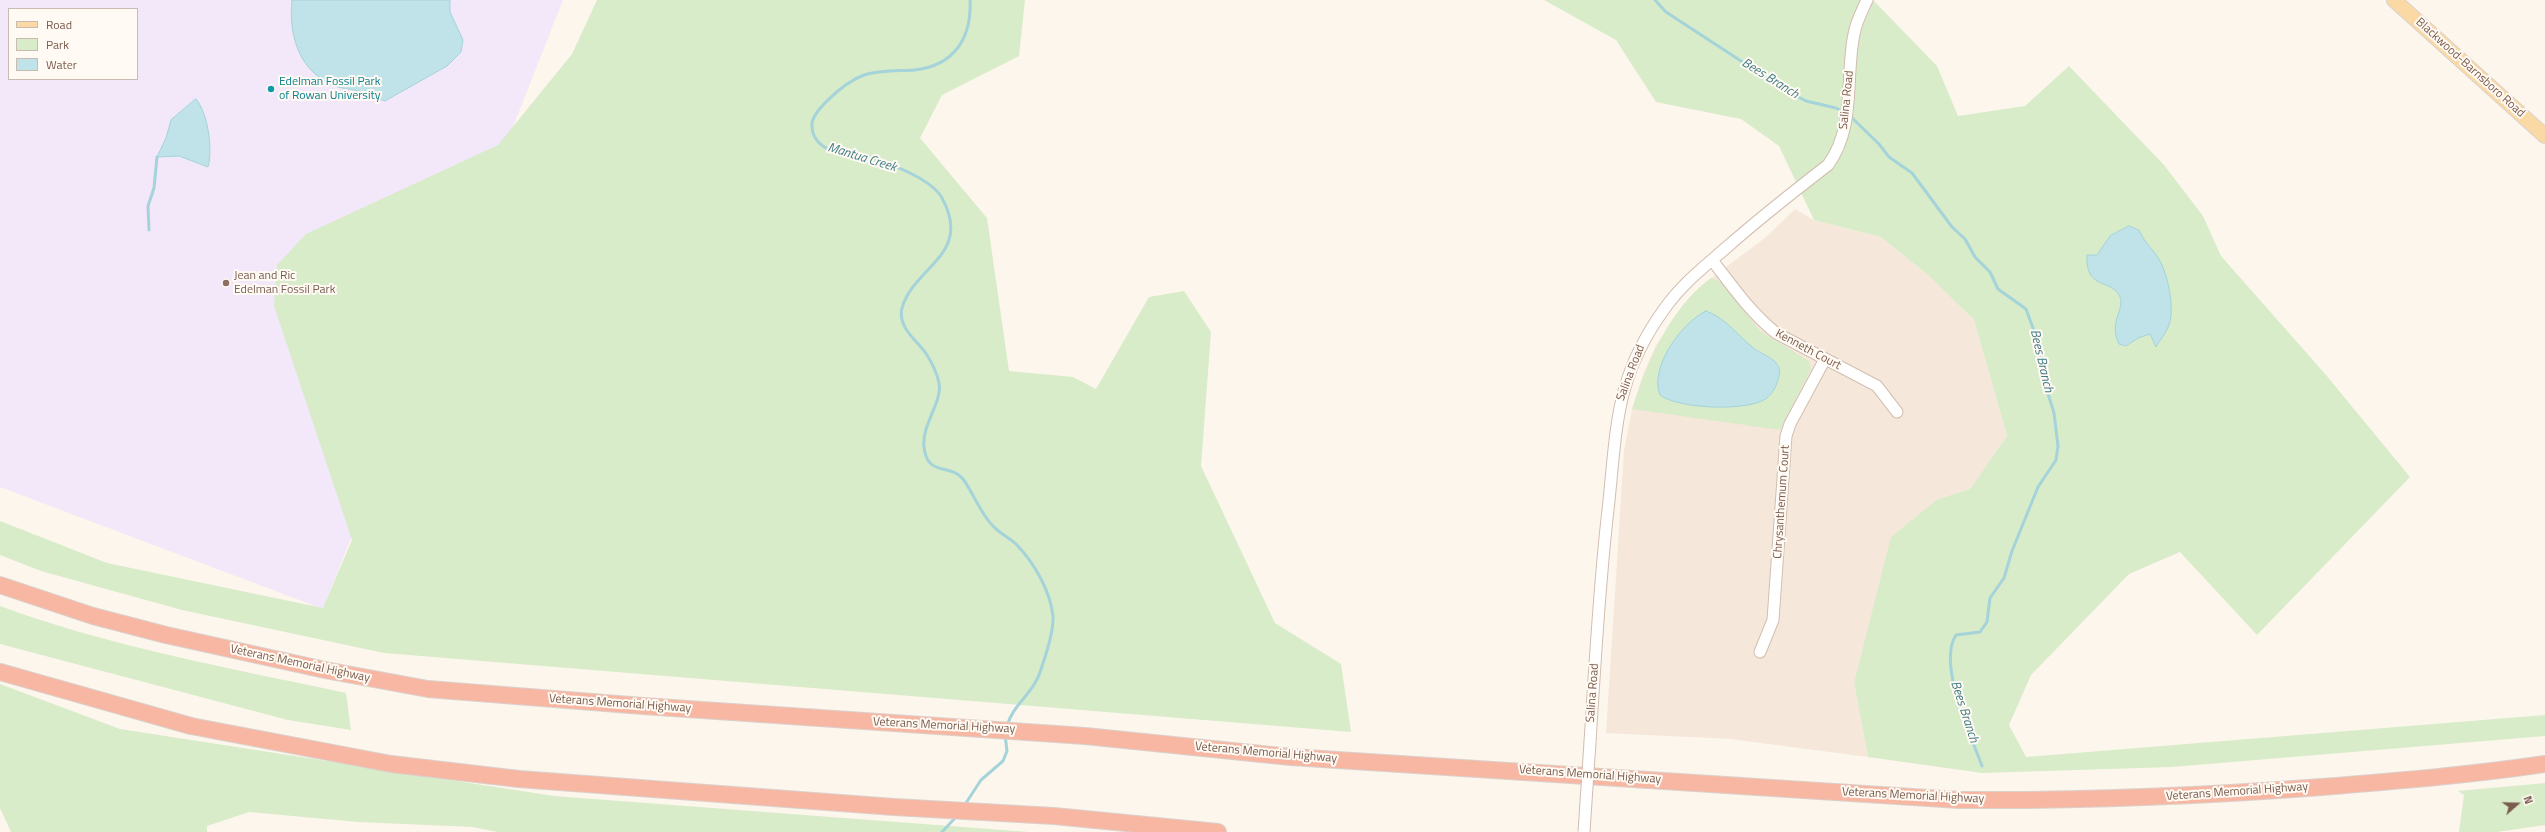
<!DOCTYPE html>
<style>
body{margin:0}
#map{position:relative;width:2545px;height:832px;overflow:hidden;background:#fdf6ec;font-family:"Titillium Web",sans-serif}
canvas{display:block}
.legend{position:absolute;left:8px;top:8px;width:130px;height:72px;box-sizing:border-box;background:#fffaf3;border:1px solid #cabbb1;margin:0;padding:5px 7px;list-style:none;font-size:12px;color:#7a5c4d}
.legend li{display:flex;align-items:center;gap:8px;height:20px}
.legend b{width:20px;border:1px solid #cabbb1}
.north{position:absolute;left:2497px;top:784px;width:40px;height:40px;-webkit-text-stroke:3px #fffaf3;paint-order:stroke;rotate:70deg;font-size:11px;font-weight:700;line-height:16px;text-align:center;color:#7a5c4d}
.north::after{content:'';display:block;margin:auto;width:14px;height:18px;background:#7a5c4d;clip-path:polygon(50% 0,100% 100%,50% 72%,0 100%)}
</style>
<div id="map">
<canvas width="2545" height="832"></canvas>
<ul class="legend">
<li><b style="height:5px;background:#fbd9a5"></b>Road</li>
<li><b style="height:11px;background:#d8ecc9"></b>Park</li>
<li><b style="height:11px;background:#bfe3e8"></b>Water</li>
</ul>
<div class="north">N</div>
</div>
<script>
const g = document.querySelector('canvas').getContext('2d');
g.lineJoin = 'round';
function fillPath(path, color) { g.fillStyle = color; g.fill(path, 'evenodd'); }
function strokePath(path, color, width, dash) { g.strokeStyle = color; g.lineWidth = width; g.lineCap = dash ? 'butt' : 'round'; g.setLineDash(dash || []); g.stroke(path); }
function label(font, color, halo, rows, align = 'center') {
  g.font = font + ' "Titillium Web",sans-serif'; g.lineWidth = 4; g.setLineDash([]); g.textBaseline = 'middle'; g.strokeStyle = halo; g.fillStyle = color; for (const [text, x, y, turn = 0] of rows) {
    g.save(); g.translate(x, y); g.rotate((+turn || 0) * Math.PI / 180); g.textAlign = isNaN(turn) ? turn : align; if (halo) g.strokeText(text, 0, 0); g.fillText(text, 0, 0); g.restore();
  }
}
fillPath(new Path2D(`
 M1795,209L1814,220L1881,237L1929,276L1974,320L2007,436L1970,489L1938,499L1854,683L1868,757L1730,739L1606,733L1624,451L1632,409L1643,374L1656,345L1679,311L1702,285L1765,238Z`), '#f5e8da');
fillPath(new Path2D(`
 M0,0H563L323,609L0,487ZM9,9H137V79H9Z`), '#f3e8fa');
fillPath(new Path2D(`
 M597,0H1025L1019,56L942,95L920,138L987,218L1009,371L1073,377L1096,389L1149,297L1184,291L1211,332L1201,466L1275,623L1341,664L1351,732L384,653L182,610L41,571L0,555V521L107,563L323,608L352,540L274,306L277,265L306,234L498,145L572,54Z
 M1544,0H1873L1937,66L1958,116L2025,106L2069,66L2164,165L2203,216L2221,256L2326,375L2410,477L2257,635L2180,552L2129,574L2031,675L2009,725L2026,757L2545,715V736L2172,767L1982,773L1868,757L1854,683L1891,537L1938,499L1970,489L2007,436L1974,320L1929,276L1881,237L1814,220L1779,146L1741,119L1656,102L1616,40Z
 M1711,278L1721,282L1760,331L1809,361L1811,369L1780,430L1632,409C1648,361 1669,309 1711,278Z
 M0,606C111,647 230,668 346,693L351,730L288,720L0,644Z
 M0,684L120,729L554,796L1029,832H498L473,827L358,822L249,812L207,826V832H11L0,808Z
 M2545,783V825L2497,832H2459L2464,795L2458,791Z`), '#d8ecc9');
const water = new Path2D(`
 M292,0H450V12L463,40L461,52L447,66L385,101C380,100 376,97 371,95C361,90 349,90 338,87C300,74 288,37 292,0Z
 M196,99C208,113 213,149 208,167L179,156L157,157L166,138L171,120Z
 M2129,226L2139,230C2146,245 2153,249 2160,261C2168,276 2175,308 2169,325C2166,333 2160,340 2156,347L2150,334L2138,338L2126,346L2119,344C2108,322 2125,310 2120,297C2112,278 2085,291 2087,255H2097L2110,236Z
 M1706,311C1725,318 1736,333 1751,346C1758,353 1774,357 1778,366C1781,371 1779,375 1778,380C1776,387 1772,394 1767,398C1749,412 1678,409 1660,395C1649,368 1681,323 1706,311Z`);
fillPath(water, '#bfe3e8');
strokePath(water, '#a5d3da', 1);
strokePath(new Path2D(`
 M970,0C972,38 954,66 914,70C898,71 880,70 864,75C850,80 837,91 827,101C821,107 811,117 812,126C812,139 822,148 834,151C840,153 847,152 854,153C877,158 931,177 942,198C973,255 914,266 902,308C897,328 918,341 927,355C932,363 937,374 939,383C943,401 921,426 924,447C927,477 950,463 963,479C974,494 980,513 993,526C1000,534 1009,537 1017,545C1034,563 1050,590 1053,616C1054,630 1044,661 1039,675C1032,694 1012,706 1007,726
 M1655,0L1666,12L1787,91L1806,101L1836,108L1844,112
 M1850,116L1879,144L1889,157L1912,173L1952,227L1965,239L1975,257L1990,272L1998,289L2026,309L2040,347L2045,384L2054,413L2058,446L2056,460L2038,487L2012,551L2004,578L1990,598L1987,622L1980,632L1956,635C1937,664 1971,736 1982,766
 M149,230L148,206L154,188L157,157
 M964,806L981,780L1003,761L1007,751L1005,735
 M942,832L956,817`), '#a5d3da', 3);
const minor = new Path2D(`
 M1712,260C1732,286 1750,312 1776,333L1877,386L1897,412
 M1760,652L1773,620L1786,436L1790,424L1825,359
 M1590,742C1595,665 1599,587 1608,510C1617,428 1614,378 1665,308C1682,284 1705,266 1727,247C1760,218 1793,192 1828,165C1856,127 1845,78 1854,34C1856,22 1862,11 1867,0`);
const major = new Path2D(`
 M2394,0L2545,136`);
const highway = new Path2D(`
 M0,585L93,616L166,635L325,670L428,689L643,706L1085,736L1291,757L1959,800C2081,801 2201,796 2322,787C2397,781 2471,775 2545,764
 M0,672L191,726L391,764L519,779L894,807L1054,816L1218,832`);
strokePath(minor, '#d1beb0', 13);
strokePath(major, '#dad1cd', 16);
strokePath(highway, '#dad1cd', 18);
strokePath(minor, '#fff', 11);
strokePath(major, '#fbd9a5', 14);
strokePath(highway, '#f7b7a3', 16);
const minorBridge = new Path2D(`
 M1584,832L1590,742`);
strokePath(minorBridge, '#d1beb0', 13, []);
strokePath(minorBridge, '#fff', 11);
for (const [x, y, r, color] of [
 [271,89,4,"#0f9aa8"],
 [226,283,4,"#8d6e63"]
]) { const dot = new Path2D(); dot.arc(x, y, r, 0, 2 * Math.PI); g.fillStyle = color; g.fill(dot); strokePath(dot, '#fffaf3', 1.5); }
label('12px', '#7a5c4d', '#fffaf3', [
 ["Blackwood-Barnsboro Road",2470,68,42],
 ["Salina Road",1847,100,-84],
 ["Kenneth Court",1808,350,28],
 ["Salina Road",1631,373,-69],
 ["Chrysanthemum Court",1782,502,-86],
 ["Veterans Memorial Highway",300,664,12],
 ["Salina Road",1593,693,-86],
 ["Veterans Memorial Highway",620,704,4],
 ["Veterans Memorial Highway",944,726,3],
 ["Veterans Memorial Highway",1266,753,5],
 ["Veterans Memorial Highway",1590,775,4],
 ["Veterans Memorial Highway",2237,792,-4],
 ["Veterans Memorial Highway",1913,796,3]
]);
label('12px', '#0d838f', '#fffaf3', [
 ["Edelman Fossil Park",279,82],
 ["of Rowan University",279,96]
], 'left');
label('12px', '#785e54', '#fffaf3', [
 ["Jean and Ric",234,276],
 ["Edelman Fossil Park",234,290]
], 'left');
label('italic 13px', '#437c86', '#fffaf3', [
 ["Bees Branch",1770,79,32],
 ["Mantua Creek",862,158,17],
 ["Bees Branch",2041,361,77],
 ["Bees Branch",1964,712,72]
]);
</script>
